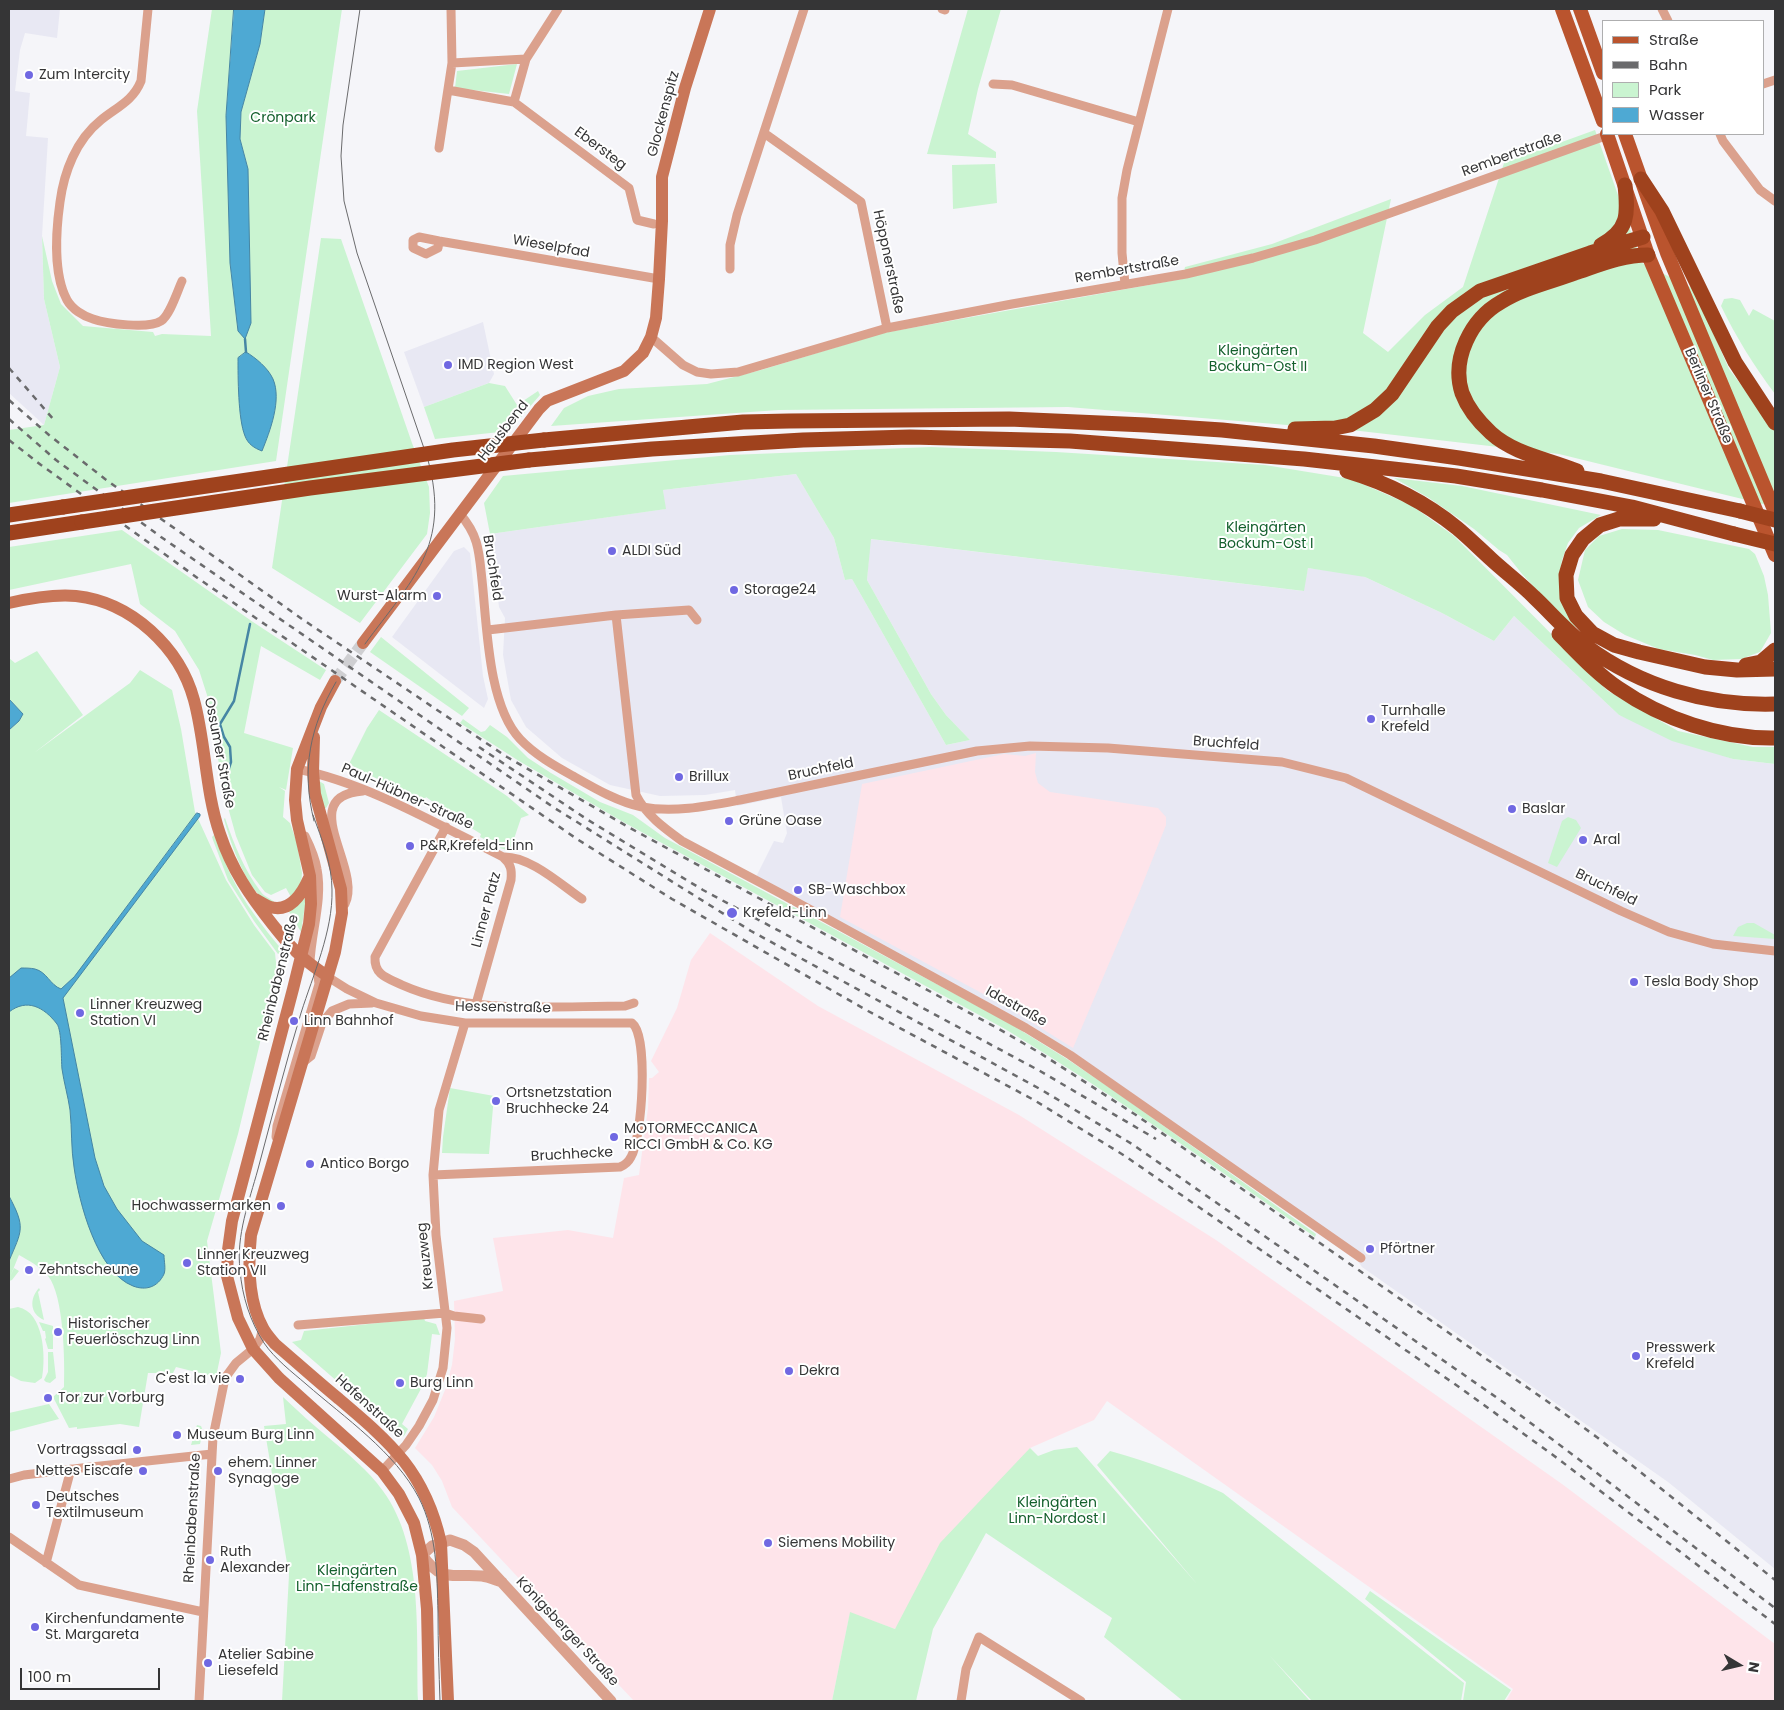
<!DOCTYPE html>
<meta charset="utf-8">
<style>
body{margin:0}
#map{position:relative;width:1784px;height:1710px;overflow:hidden;background:#f5f5f9;font-family:Poppins,sans-serif}
canvas{display:block}
.frame{position:absolute;inset:0;border:10px solid #353536;pointer-events:none}
.legend{position:absolute;left:1602px;top:20px;width:162px;height:115px;box-sizing:border-box;background:#fff;border:1px solid #aeaeaf;margin:0;padding:6px 9px;list-style:none;font-size:15px;color:#353536}
.legend li{display:flex;align-items:center;gap:10px;height:25px}
.legend b{width:25px;border:1px solid #aeaeaf}
.north{position:absolute;left:1714px;top:1640px;width:50px;height:50px;-webkit-text-stroke:4px #fff;paint-order:stroke;rotate:99deg;font-size:14px;font-weight:700;line-height:20px;text-align:center;color:#353536}
.north::after{content:'';display:block;margin:auto;width:18px;height:22px;background:#353536;clip-path:polygon(50% 0,100% 100%,50% 72%,0 100%)}
.scale{position:absolute;left:20px;top:1668px;width:140px;height:22px;box-sizing:border-box;border:2px solid #353536;border-top:0;padding-left:6px;font-size:15px;line-height:18px;white-space:nowrap;color:#353536;-webkit-text-stroke:4px #fff;paint-order:stroke}
</style>
<div id="map">
<canvas width="1784" height="1710"></canvas>
<div class="frame"></div>
<ul class="legend">
<li><b style="height:6px;background:#ba542e"></b>Straße</li>
<li><b style="height:6px;background:#6a6a6c"></b>Bahn</li>
<li><b style="height:14px;background:#caf4d1"></b>Park</li>
<li><b style="height:14px;background:#4ea9d3"></b>Wasser</li>
</ul>
<div class="north">N</div>
<div class="scale">100 m</div>
</div>
<script>
const g = document.querySelector('canvas').getContext('2d');
g.lineJoin = 'round';
function fillPath(path, color) { g.fillStyle = color; g.fill(path, 'evenodd'); }
function strokePath(path, color, width, dash) { g.strokeStyle = color; g.lineWidth = width; g.lineCap = dash ? 'butt' : 'round'; g.setLineDash(dash || []); g.stroke(path); }
function label(font, color, halo, rows, align = 'center') {
  g.font = font + ' Poppins,sans-serif'; g.lineWidth = 4; g.setLineDash([]); g.textBaseline = 'middle'; g.strokeStyle = halo; g.fillStyle = color; for (const [text, x, y, turn = 0] of rows) {
    g.save(); g.translate(x, y); g.rotate((+turn || 0) * Math.PI / 180); g.textAlign = isNaN(turn) ? turn : align; if (halo) g.strokeText(text, 0, 0); g.fillText(text, 0, 0); g.restore();
  }
}
fillPath(new Path2D(`
 M9,9H60L57,38L25,33L20,50L15,91L30,93L26,136L48,138L42,236L44,299L60,367L44,425L9,393Z
 M483,322L494,374L489,383L424,407L404,352Z
 M796,474L834,538L845,580L852,579L946,745L970,740L946,715L931,694L867,580L870,539L1303,591L1308,568L1356,574L1365,577L1442,613L1494,641L1514,616L1619,715L1733,759L1775,764V1569L1668,1482L1362,1267L1346,1244L1073,1052L1028,1024L756,877L774,841L783,843L787,833L781,797L737,806L735,790L705,795L660,796L610,785L562,758L526,727L511,700L503,655L505,618L499,607L490,534L665,509L663,490Z
 M464,547L470,553L483,676L488,699L484,708L392,637L454,551Z`), '#e8e8f3');
fillPath(new Path2D(`
 M1036,753L1035,772L1038,783L1050,792L1158,808L1166,817V825L1139,893L1073,1048L1004,1005L840,917L862,784L1004,754L1025,756Z
 M710,933L818,1006L1019,1115L1216,1240L1562,1484L1775,1644V1701H1506L1513,1689L1107,1401L1094,1420L1030,1448L895,1629L850,1613L832,1701H634L452,1507L442,1481L432,1465L415,1448L434,1417L445,1390L452,1365L455,1339L454,1301L503,1291L493,1238L568,1230L613,1238L624,1178L639,1175L648,1108L649,1078H652L659,1072L651,1061L677,1008L691,960Z`), '#fee4ea');
fillPath(new Path2D(`
 M212,9H234L226,116L230,263L238,331L248,169L240,139L241,112L260,44L265,9H342L276,461L9,503V430L44,425L60,367L44,299L42,236L52,281L61,304L83,326L153,332L155,336L162,334L211,336L197,111ZM238,358L262,450C254,448 248,443 245,435C238,416 238,379 238,358Z
 M968,9H1001L978,89L968,134L996,152V158L927,154Z
 M517,64L509,94L455,88L457,71Z
 M1595,130L1642,263L1694,289L1729,369L1775,429V507L1559,454L1360,431L1068,407L779,410L551,426L564,408L588,396L619,389L707,384L761,370L883,333L1182,279L1185,267L1272,244L1391,199L1363,333L1388,352L1425,315L1463,287L1504,163Z
 M995,164L997,203L953,209L952,165Z
 M321,238L341,239L412,443L429,487L430,513L427,534L360,623L272,568Z
 M1732,298L1740,300L1749,316L1753,309L1775,321V394C1754,366 1736,337 1721,306L1724,299Z
 M489,383L505,386L517,405L538,391L540,395L509,431L435,439L424,407Z
 M931,447L1056,452L1265,465L1351,479L1411,505L1454,536L1608,691L1678,731L1753,747H1775V764L1733,759L1672,741L1619,715L1514,616L1494,641L1442,613L1365,577L1308,568L1304,591L871,539L867,580L931,694L946,715L970,740L946,745L852,579L845,580L834,538L796,474L663,490L666,509L490,534L484,503L503,476L730,455Z
 M1394,478L1462,486L1601,515L1579,528L1568,543L1562,560L1559,578L1577,627L1571,626L1522,574L1507,555L1499,550L1474,529L1429,498Z
 M1622,529L1658,530L1749,549L1755,554L1764,576L1768,595L1771,633L1760,652L1741,659L1713,660L1695,655L1659,649L1625,635L1604,622L1588,607L1578,580L1585,550L1599,536Z
 M122,530L253,622L326,670L320,680L261,646L244,733L293,748L286,790L279,787L285,791L283,817L290,823L297,843L302,873L301,885L292,899L286,888L271,895L265,892L252,875L236,836L224,793L207,695L199,670L175,631L140,604L131,564L9,590V547Z
 M381,637L469,708L462,716L370,652Z
 M37,651L83,715L34,753L130,683L140,670L172,690L181,729L195,812L226,880L254,925L275,953L277,972L238,1134L207,1241L221,1353L216,1377L176,1367L173,1373H148L139,1427L120,1424L77,1429V1427L69,1428L53,1397L64,1387C65,1362 64,1295 48,1276C41,1267 28,1260 19,1255L10,1277L14,1268L19,1271L12,1280L9,1281V730L19,721L23,714L9,699V658L15,663Z
 M379,710L507,796L529,815L521,818L510,851L500,848L501,844L486,837L484,839L480,837L481,834L457,819L426,797L423,803L349,764L367,728Z
 M463,719L481,732L485,731L490,725L507,737L528,758L551,773L600,802L633,815L665,838L1009,1023L1067,1059L1113,1090L1316,1234L1315,1237C1212,1166 1112,1093 1005,1029L625,823L519,761L460,723Z
 M319,781L324,784L329,803L326,808H324L318,784Z
 M1568,817L1576,820L1581,828L1557,867L1548,863L1562,821Z
 M225,818C234,844 244,870 261,892C265,898 272,898 276,904C271,901 263,899 259,895C243,878 230,842 224,819Z
 M214,835C225,863 236,890 254,914C263,927 273,939 283,951L281,954H278L254,921L228,880L213,840L212,837Z
 M304,898L306,899L301,932L288,910Z
 M1747,923H1754L1775,935V939L1733,936L1738,927Z
 M450,1088L494,1096L489,1154L442,1153L443,1137Z
 M39,1288L40,1290L38,1292L44,1320C30,1314 29,1299 39,1288Z
 M18,1307C44,1312 46,1357 42,1378L35,1383L21,1381L9,1375V1309Z
 M424,1318L425,1321L436,1324L440,1335L432,1334L427,1374L423,1385L402,1424L408,1429L404,1436L401,1437L292,1342L301,1340L304,1331Z
 M39,1322L53,1326V1349H48L45,1339L46,1338L45,1331H43Z
 M48,1352H53L56,1378L50,1383L46,1382L44,1380L48,1372Z
 M283,1397C298,1411 313,1425 329,1438C348,1454 368,1470 383,1491C424,1547 416,1635 418,1701H282L289,1575L264,1426L286,1424Z
 M49,1404L59,1419L9,1432V1413Z
 M197,1425L201,1426L203,1431L200,1444L191,1445Z
 M1077,1447L1197,1584L1097,1465L1110,1451C1150,1462 1185,1475 1223,1493L1464,1683L1461,1701H1312L1269,1655L1310,1701H1183L1104,1637L1112,1618L986,1533L933,1629L916,1701H832L850,1612L895,1629L940,1543L1030,1448L1038,1456L1054,1450Z
 M1370,1591L1511,1690L1504,1701H1463L1466,1682L1365,1599Z`), '#caf4d1');
const water = new Path2D(`
 M234,9H265L260,44L241,112L240,139L248,169L251,323L245,339L238,331L230,263L226,116Z
 M246,352C256,358 268,368 273,379C282,400 270,431 262,451C254,448 248,444 245,436C238,419 238,377 238,358Z
 M9,699L23,714L19,721L9,730Z
 M197,813L200,814V816L63,998L95,1158L104,1186L117,1209L142,1241L164,1255C164,1261 166,1269 164,1274C158,1287 146,1291 133,1286C97,1272 79,1203 74,1167C71,1149 72,1129 70,1110C68,1096 64,1083 62,1069C61,1059 62,1031 57,1024C44,1007 27,998 9,1012V978L21,968C25,968 31,968 35,969C47,972 50,985 61,989L74,977Z
 M9,1196C26,1228 22,1230 9,1261Z`);
fillPath(water, '#4ea9d3');
strokePath(water, '#4686a4', 1);
strokePath(new Path2D(`
 M245,339L246,352
 M225,780L231,762L230,747L224,737L220,724L234,701L250,624`), '#4686a4', 2.5);
strokePath(new Path2D(`
 M335,681L363,643`), '#cfcfd2', 12, [12, 6]);
strokePath(new Path2D(`
 M148,9L141,81C133,101 117,107 101,120C76,140 64,172 60,202C56,230 53,274 67,300C72,309 83,316 93,319C107,324 149,329 161,321C170,315 177,292 182,281
 M942,9L945,10
 M1662,9L1668,21
 M526,59L558,9
 M993,84L1012,85L1139,122
 M1763,84L1775,80
 M448,90L514,102L526,59L452,63
 M514,102L629,188L637,220L654,224
 M764,133L861,202L887,328
 M1720,134L1723,141L1760,190L1775,201
 M439,148L452,63L451,9
 M439,241L438,248L426,254L413,248V240L419,237L439,241L659,279
 M730,269V245L737,215L804,9
 M1125,284L1122,253V198L1127,170L1168,9
 M651,337L683,365L697,372L711,374L738,372L887,328L1012,304L1186,274L1253,258L1315,240L1608,135
 M460,514C479,536 479,552 482,580C487,626 488,705 520,739C535,755 555,766 573,776C594,788 618,802 642,807C674,813 708,806 740,800L977,751L1030,746L1108,748L1282,762L1346,778L1621,911L1669,932L1713,944L1775,951
 M616,615L636,795C646,815 664,828 682,841L778,892L1026,1028L1070,1055L1361,1258
 M488,630L616,615L689,610L697,620
 M297,769C367,783 439,825 503,857C511,864 512,870 511,880L476,1004
 M446,827L375,957C374,975 387,978 402,985C470,1015 551,1006 625,1006L634,1003
 M305,836C310,846 315,857 317,869C323,900 311,932 310,963
 M503,857C530,856 560,884 582,899
 M345,904C363,868 294,796 363,791
 M328,977L347,989L376,1003L421,1016L465,1023H632C649,1036 642,1139 631,1157C628,1163 625,1165 620,1167L433,1175
 M301,1064L311,1056L322,1023L332,1011L349,1004L372,1003
 M276,1137L277,1126L319,984L317,969
 M298,1325L445,1313L454,1316L481,1319
 M382,1471L406,1445L419,1426L433,1400L443,1368L447,1328L436,1235L433,1175L439,1110L465,1023
 M9,1479L24,1475L82,1468L212,1454
 M9,1537L79,1585L203,1612
 M46,1563L71,1469
 M199,1701L213,1437L225,1378L236,1363L253,1349L260,1339L263,1328
 M961,1701L966,1669L979,1637L1081,1701`), '#dba18d', 9);
strokePath(new Path2D(`
 M502,1582C495,1580 489,1577 482,1576C452,1573 443,1584 422,1555L432,1546L450,1540L464,1545L474,1552L611,1701`), '#dba18d', 11);
strokePath(new Path2D(`
 M9,603C31,598 53,594 76,596C132,602 180,648 194,700C206,744 205,791 220,834C232,870 250,896 273,925C282,936 290,947 301,956C309,964 319,970 328,977
 M363,643L539,409L547,401L624,371L643,353L651,337L656,318L659,279L662,221V177L685,88L710,9
 M335,681L321,707L297,769L295,800L297,820L310,876L311,904L309,924L293,989L232,1221L228,1250L227,1276L238,1318L253,1349L279,1378L382,1471L399,1494L414,1523L422,1555L427,1609L429,1701
 M314,737L313,772L315,794L341,889L342,913L335,952L251,1235C248,1265 248,1301 263,1328C266,1334 271,1339 275,1344C296,1362 317,1381 339,1399C392,1444 425,1472 441,1543L448,1701
 M255,899C260,902 265,905 270,907C290,913 302,894 309,878`), '#c97658', 12);
strokePath(new Path2D(`
 M1562,9L1603,121
 M1580,9L1603,73
 M1607,134L1648,255L1775,555
 M1625,134L1667,253L1775,512`), '#ba542e', 14);
strokePath(new Path2D(`
 M1641,179L1662,211L1735,362L1775,423
 M1601,245C1629,230 1628,214 1625,185
 M1295,429L1335,428L1350,425L1375,410L1392,394L1438,326L1452,311L1480,291L1590,253L1643,237
 M544,440L743,422L789,421L1009,419L1146,425L1222,430L1374,446L1459,458L1601,481L1740,511
 M529,460L652,449L803,440L910,437L1070,441L1304,459L1456,476L1542,490L1632,507L1734,534
 M1347,471C1387,483 1425,502 1457,528C1469,538 1480,549 1491,559C1505,572 1520,583 1534,597C1551,613 1567,632 1586,646C1641,687 1708,706 1775,704
 M1577,471C1548,459 1514,454 1491,433C1479,422 1468,409 1462,393C1451,359 1471,319 1501,302C1523,288 1551,282 1575,273C1599,265 1622,255 1648,255
 M9,515L63,507
 M1654,519H1619L1600,525L1583,539L1572,555L1566,575L1567,598L1576,616L1592,633L1614,645L1639,652L1705,667L1737,670L1775,669
 M9,533L82,522
 M1559,634C1578,653 1596,673 1618,688C1663,719 1720,739 1775,738
 M1746,665L1761,662L1775,650`), '#9f421d', 15);
strokePath(new Path2D(`
 M360,9L343,125L341,156L344,201L357,253L428,460C451,546 412,580 365,644
 M313,815C322,840 332,864 332,890C333,931 313,975 301,1013C285,1065 272,1117 258,1169C249,1202 236,1235 240,1270C242,1296 250,1321 264,1343C275,1359 292,1372 306,1384C345,1418 395,1452 419,1498C437,1534 437,1574 438,1613C438,1643 439,1672 440,1701
 M314,821C301,769 310,727 336,682`), '#6a6a6c', 1);
strokePath(new Path2D(`
 M9,368L54,420
 M9,400L49,435L105,479L302,619L507,757L630,828L999,1029L1040,1053L1136,1115L1551,1404L1598,1438L1775,1580
 M9,419L56,460L161,537L553,807L751,931L1040,1089L1132,1144L1503,1402L1775,1608
 M9,440L41,465L199,579L577,839L672,899L868,1011L1034,1100L1125,1156L1459,1387L1557,1458L1775,1624
 M479,747L588,820L703,890L1040,1071L1156,1139`), '#6a6a6c', 2.5, [6, 6]);
strokePath(new Path2D(`
 M63,507L453,450L544,440
 M1740,511L1775,520
 M82,522L310,488L529,460
 M1734,534L1775,544`), '#9f421d', 15);
for (const [x, y, r, color] of [
 [29,75,5,"#7068e2"],
 [448,365,5,"#7068e2"],
 [612,551,5,"#7068e2"],
 [734,590,5,"#7068e2"],
 [437,596,5,"#7068e2"],
 [1371,719,5,"#7068e2"],
 [679,777,5,"#7068e2"],
 [1512,809,5,"#7068e2"],
 [729,821,5,"#7068e2"],
 [1583,840,5,"#7068e2"],
 [410,846,5,"#7068e2"],
 [798,890,5,"#7068e2"],
 [732,913,6,"#7068e2"],
 [1634,982,5,"#7068e2"],
 [80,1013,5,"#7068e2"],
 [294,1021,5,"#7068e2"],
 [496,1101,5,"#7068e2"],
 [614,1137,5,"#7068e2"],
 [310,1164,5,"#7068e2"],
 [281,1206,5,"#7068e2"],
 [1370,1249,5,"#7068e2"],
 [187,1263,5,"#7068e2"],
 [29,1270,5,"#7068e2"],
 [58,1332,5,"#7068e2"],
 [1636,1356,5,"#7068e2"],
 [789,1371,5,"#7068e2"],
 [240,1379,5,"#7068e2"],
 [400,1383,5,"#7068e2"],
 [48,1398,5,"#7068e2"],
 [177,1435,5,"#7068e2"],
 [137,1450,5,"#7068e2"],
 [143,1471,5,"#7068e2"],
 [218,1471,5,"#7068e2"],
 [36,1505,5,"#7068e2"],
 [768,1543,5,"#7068e2"],
 [210,1560,5,"#7068e2"],
 [35,1627,5,"#7068e2"],
 [208,1663,5,"#7068e2"]
]) { const dot = new Path2D(); dot.arc(x, y, r, 0, 2 * Math.PI); g.fillStyle = color; g.fill(dot); strokePath(dot, '#fff', 2); }
label('14px', '#353536', '#fff', [
 ["Zum Intercity",39,75],
 ["IMD Region West",458,365],
 ["ALDI Süd",622,551],
 ["Storage24",744,590],
 ["Wurst-Alarm",427,596,"right"],
 ["Turnhalle",1381,711],
 ["Krefeld",1381,727],
 ["Brillux",689,777],
 ["Baslar",1522,809],
 ["Grüne Oase",739,821],
 ["Aral",1593,840],
 ["P&R,Krefeld-Linn",420,846],
 ["SB-Waschbox",808,890],
 ["Krefeld-Linn",743,913],
 ["Tesla Body Shop",1644,982],
 ["Linner Kreuzweg",90,1005],
 ["Station VI",90,1021],
 ["Linn Bahnhof",304,1021],
 ["Ortsnetzstation",506,1093],
 ["Bruchhecke 24",506,1109],
 ["MOTORMECCANICA",624,1129],
 ["RICCI GmbH & Co. KG",624,1145],
 ["Antico Borgo",320,1164],
 ["Hochwassermarken",271,1206,"right"],
 ["Pförtner",1380,1249],
 ["Linner Kreuzweg",197,1255],
 ["Station VII",197,1271],
 ["Zehntscheune",39,1270],
 ["Historischer",68,1324],
 ["Feuerlöschzug Linn",68,1340],
 ["Presswerk",1646,1348],
 ["Krefeld",1646,1364],
 ["Dekra",799,1371],
 ["C'est la vie",230,1379,"right"],
 ["Burg Linn",410,1383],
 ["Tor zur Vorburg",58,1398],
 ["Museum Burg Linn",187,1435],
 ["Vortragssaal",127,1450,"right"],
 ["ehem. Linner",228,1463],
 ["Synagoge",228,1479],
 ["Nettes Eiscafe",133,1471,"right"],
 ["Deutsches",46,1497],
 ["Textilmuseum",46,1513],
 ["Siemens Mobility",778,1543],
 ["Ruth",220,1552],
 ["Alexander",220,1568],
 ["Kirchenfundamente",45,1619],
 ["St. Margareta",45,1635],
 ["Atelier Sabine",218,1655],
 ["Liesefeld",218,1671]
], 'left');
label('14px', '#353536', '#fff', [
 ["Glockenspitz",664,114,-75],
 ["Ebersteg",600,149,37],
 ["Rembertstraße",1512,155,-20],
 ["Wieselpfad",551,247,10],
 ["Höppnerstraße",888,262,78],
 ["Rembertstraße",1127,270,-10],
 ["Berliner Straße",1708,396,67],
 ["Hausbend",504,431,-52],
 ["Bruchfeld",492,568,81],
 ["Bruchfeld",1226,744,4],
 ["Ossumer Straße",219,753,79],
 ["Bruchfeld",821,770,-12],
 ["Paul-Hübner-Straße",407,797,24],
 ["Bruchfeld",1606,888,26],
 ["Linner Platz",487,910,-75],
 ["Rheinbabenstraße",279,978,-76],
 ["Idastraße",1016,1007,29],
 ["Hessenstraße",503,1008,1],
 ["Bruchhecke",572,1155,-3],
 ["Kreuzweg",426,1256,-96],
 ["Hafenstraße",369,1407,42],
 ["Rheinbabenstraße",193,1518,-87],
 ["Königsberger Straße",567,1632,47]
]);
label('14px', '#14602d', '#fff', [
 ["Crönpark",283,118],
 ["Kleingärten",1258,351],
 ["Bockum-Ost II",1258,367],
 ["Kleingärten",1266,528],
 ["Bockum-Ost I",1266,544],
 ["Kleingärten",1057,1503],
 ["Linn-Nordost I",1057,1519],
 ["Kleingärten",357,1571],
 ["Linn-Hafenstraße",357,1587]
]);
</script>
